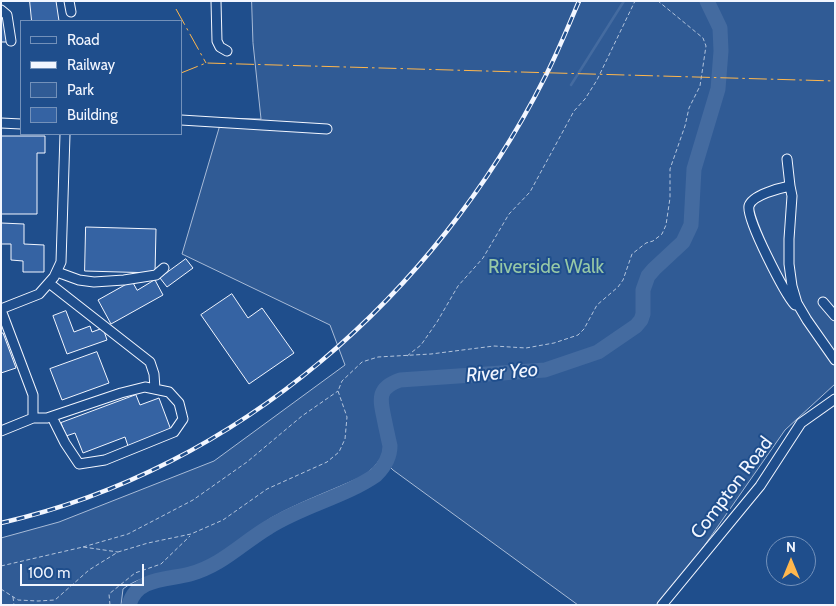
<!DOCTYPE html>
<style>
body{margin:0}
#map{position:relative;width:836px;height:606px;overflow:hidden;background:#1f4e8c;font-family:Cabin,sans-serif}
canvas{display:block}
.frame{position:absolute;inset:0;border:2px solid #f2f6ff;pointer-events:none}
.legend{position:absolute;left:20px;top:20px;width:162px;height:115px;box-sizing:border-box;background:#1f4e8c;border:1px solid #7391ba;margin:0;padding:6px 9px;list-style:none;font-size:15px;color:#f2f6ff}
.legend li{display:flex;align-items:center;gap:10px;height:25px}
.legend b{width:25px;border:1px solid #7391ba}
.north{position:absolute;left:766px;top:536px;width:50px;height:50px;box-sizing:border-box;background:#1f4e8c;border:1px solid #7391ba;border-radius:50%;rotate:0deg;font-size:14px;font-weight:700;line-height:20px;text-align:center;color:#f2f6ff}
.north::after{content:'';display:block;margin:auto;width:18px;height:22px;background:#ffb74d;clip-path:polygon(50% 0,100% 100%,50% 72%,0 100%)}
.scale{position:absolute;left:20px;top:564px;width:124px;height:22px;box-sizing:border-box;border:2px solid #f2f6ff;border-top:0;padding-left:6px;font-size:15px;line-height:18px;white-space:nowrap;color:#f2f6ff;-webkit-text-stroke:4px #1f4e8c;paint-order:stroke}
</style>
<div id="map">
<canvas width="836" height="606"></canvas>
<div class="frame"></div>
<ul class="legend">
<li><b style="height:6px;background:#1f4e8c"></b>Road</li>
<li><b style="height:6px;background:#f2f6ff"></b>Railway</li>
<li><b style="height:14px;background:#305b95"></b>Park</li>
<li><b style="height:14px;background:#3563a3"></b>Building</li>
</ul>
<div class="north">N</div>
<div class="scale">100 m</div>
</div>
<script>
const g = document.querySelector('canvas').getContext('2d');
g.lineJoin = 'round';
function fillPath(path, color) { g.fillStyle = color; g.fill(path, 'evenodd'); }
function strokePath(path, color, width, dash) { g.strokeStyle = color; g.lineWidth = width; g.lineCap = dash ? 'butt' : 'round'; g.setLineDash(dash || []); g.stroke(path); }
function label(font, color, halo, rows, align = 'center') {
  g.font = font + ' Cabin,sans-serif'; g.lineWidth = 4; g.setLineDash([]); g.textBaseline = 'middle'; g.strokeStyle = halo; g.fillStyle = color; for (const [text, x, y, turn = 0] of rows) {
    g.save(); g.translate(x, y); g.rotate((+turn || 0) * Math.PI / 180); g.textAlign = isNaN(turn) ? turn : align; if (halo) g.strokeText(text, 0, 0); g.fillText(text, 0, 0); g.restore();
  }
}
const green = new Path2D(`
 M252,1H835V384L785,430L663,605H578L393,470L381,458L374,467L365,475C334,490 301,501 271,518C247,533 225,554 198,566C172,577 146,571 123,589L121,605H1V538L59,522L214,461L345,365L330,325L182,254L222,118L261,119L253,43Z`);
fillPath(green, '#305b95');
strokePath(green, '#a8bbd7', 1);
strokePath(new Path2D(`
 M571,85L624,1`), '#446ba0', 2.5);
strokePath(new Path2D(`
 M129,605C136,577 168,580 190,574C221,566 242,543 269,527C302,506 344,497 376,475C384,467 390,458 390,446C388,437 386,428 384,418C380,399 377,388 400,380L545,370L598,352L636,326L641,320L643,314V290L648,276L654,269L683,242L691,225L694,169L718,89L721,51L720,28L707,1`), '#446ba0', 15);
const building = new Path2D(`
 M30,1H56L59,21H32Z
 M1,12H4L7,42H1Z
 M1,136H45V153H37V214H1Z
 M1,223L24,224V244L44,245V272H23V261L11,260V244H1Z
 M86,227L156,229L155,273L85,271Z
 M186,259L193,268L167,287L160,278Z
 M155,280L163,295L111,324L98,300L132,281L137,290Z
 M232,294L248,318L262,308L294,353L249,384L201,315Z
 M66,311L74,332L90,326L92,332L103,328L107,340L67,354L53,316Z
 M1,333H3L16,368L1,373Z
 M97,352L109,383L62,400L50,369Z
 M136,395L140,405L159,398L171,430L128,446L125,437L83,453L75,433L66,436L61,423Z`);
fillPath(building, '#3563a3');
strokePath(building, '#f2f6ff', 1);
const minor = new Path2D(`
 M69,1L71,12
 M216,1L217,41L220,47L227,51
 M1,10L7,15L11,41
 M181,120L327,129
 M1,123L21,124
 M787,159L790,186L792,196L789,239V264L792,286L797,303L807,320L835,360
 M790,186C780,188 752,195 749,206C746,219 785,294 795,305
 M57,272L79,280L94,282L124,280L156,275L164,268
 M49,283L150,362L154,374L155,389
 M823,302L835,316
 M1,309L39,294L54,277L61,262L65,134
 M1,310L33,395V418
 M1,431L33,418H47L121,393L145,387L169,392L179,403L183,419L174,432L105,460L79,464L65,443L52,417
 M662,605L760,486L801,423L835,399`);
strokePath(minor, '#f2f6ff', 11);
strokePath(new Path2D(`
 M407,356L421,345L437,322L458,286L483,258L509,214L530,192L574,111L585,99L597,80L635,1
 M83,547L128,534L193,500L247,462L302,416L338,391
 M1,566L83,547L118,552
 M1,589L18,600L38,601L55,600L89,570L118,552L148,543L191,534L223,520L267,489L327,462L339,452L345,439L347,417L338,391L342,381L362,362L378,357L431,354L494,346L526,348L554,343L578,335L584,329L597,305L618,287L623,280L632,254L646,243L653,241L662,234L666,225L670,198V169L685,126L689,108L700,86L706,46L703,38L658,1
 M13,597L14,605
 M110,605L109,594L135,573L161,564L190,536`), '#b3c4dc', 1, [4, 2.5]);
strokePath(minor, '#1f4e8c', 9);
const rail = new Path2D(`
 M1,523C239,469 435,294 544,79C557,54 568,27 579,1`);
strokePath(rail, '#f2f6ff', 4.5);
strokePath(rail, '#1f4e8c', 2.5, [8]);
strokePath(new Path2D(`
 M176,9L206,63
 M181,73L206,63L835,81`), '#ffb74d', 1, [18, 4, 2.5, 4]);
label('19px', '#97c8a6', '#1f4e8c', [
 ["Riverside Walk",546,267]
]);
label('19px', '#f2f6ff', '#1f4e8c', [
 ["Compton Road",732,488,-53]
]);
label('italic 20px', '#f2f6ff', '#1f4e8c', [
 ["River Yeo",502,373,-5]
]);
</script>
